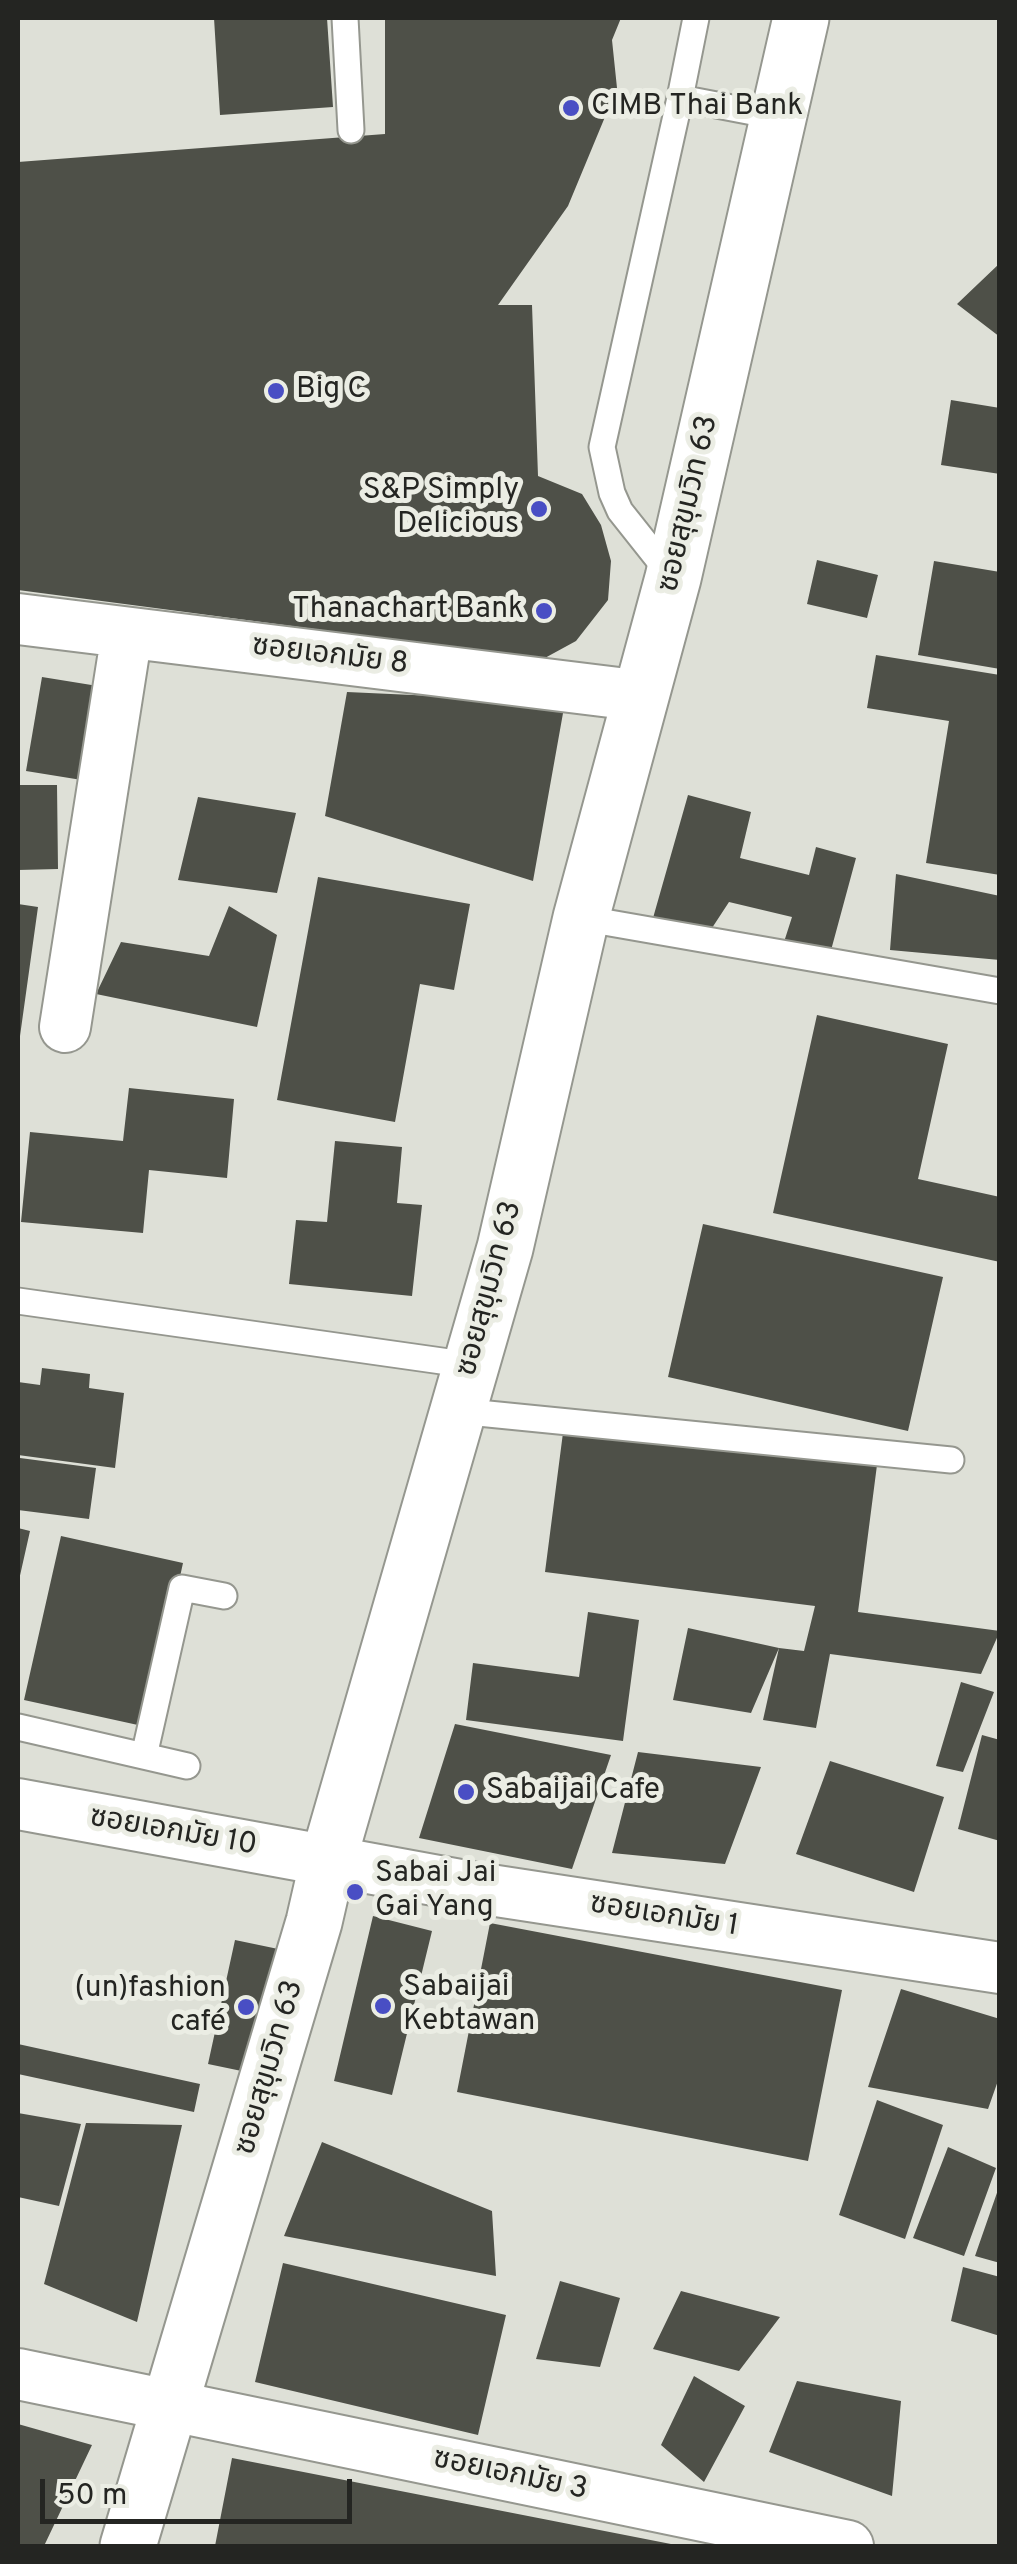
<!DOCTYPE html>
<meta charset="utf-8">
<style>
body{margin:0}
#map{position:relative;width:1017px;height:2564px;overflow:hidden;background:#dee0d7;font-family:Overpass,sans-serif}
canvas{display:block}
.frame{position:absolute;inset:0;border:20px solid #242522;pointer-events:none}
.scale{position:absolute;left:40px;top:2479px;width:312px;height:45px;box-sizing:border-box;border:5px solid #242522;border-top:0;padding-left:12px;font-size:30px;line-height:35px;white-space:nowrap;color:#242522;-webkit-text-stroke:8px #ebede4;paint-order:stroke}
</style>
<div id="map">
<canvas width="1017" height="2564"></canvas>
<div class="frame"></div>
<div class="scale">50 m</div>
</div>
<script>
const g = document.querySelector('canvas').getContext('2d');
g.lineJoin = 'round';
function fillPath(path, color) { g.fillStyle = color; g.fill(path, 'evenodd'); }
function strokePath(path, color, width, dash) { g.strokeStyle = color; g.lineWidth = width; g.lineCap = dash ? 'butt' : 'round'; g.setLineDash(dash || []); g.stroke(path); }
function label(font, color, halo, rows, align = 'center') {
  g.font = font + ' Overpass,"Noto Sans Thai",sans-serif'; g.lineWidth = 10; g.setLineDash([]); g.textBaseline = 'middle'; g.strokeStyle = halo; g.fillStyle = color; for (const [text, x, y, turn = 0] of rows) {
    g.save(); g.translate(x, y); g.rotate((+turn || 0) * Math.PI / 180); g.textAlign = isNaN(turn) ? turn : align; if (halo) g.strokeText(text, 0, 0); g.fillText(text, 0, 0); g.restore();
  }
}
fillPath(new Path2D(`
 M214,18H327L333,107L220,115Z
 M385,18H621L612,40L617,88L568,206L498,305H532L538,476L582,494L601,525L611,561L608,600L576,641L543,659L18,590V162L385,134Z
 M1000,263V337L957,304Z
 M951,400L1000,408V474L941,465Z
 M817,560L878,575L867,618L807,604Z
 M934,561L1000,572V669L918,655Z
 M876,655L1000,675V875L926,863L949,721L867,708Z
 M42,677L110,688L94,782L26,771Z
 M347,692L565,702L533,881L325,816Z
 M18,785H57L58,869L18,870Z
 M688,795L751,812L740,858L809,875L816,847L856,858L830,954L784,942L792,917L729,902L712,928L653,918Z
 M198,797L296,813L277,893L178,880Z
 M896,874L1000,896V960L890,950Z
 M318,877L470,904L454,990L420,984L395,1122L277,1100Z
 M18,904L38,907L20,1036H18Z
 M229,906L277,935L257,1027L96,994L121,942L209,956Z
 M817,1015L948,1044L918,1179L1000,1197V1262L773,1213Z
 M129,1088L234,1099L227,1178L149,1170L143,1233L21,1222L30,1132L123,1141Z
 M335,1141L402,1147L397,1203L422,1205L412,1296L289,1284L296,1220L327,1222Z
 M703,1224L943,1277L908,1431L668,1377Z
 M42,1368L90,1374L89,1388L124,1393L115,1468L18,1455V1382L40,1385Z
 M564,1425L877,1465L858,1612L1000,1631L981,1674L830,1654L816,1728L763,1720L779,1648L804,1651L815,1606L545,1572Z
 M20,1458L96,1468L89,1519L18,1510Z
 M18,1528L30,1531L19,1580L18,1579Z
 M61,1536L183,1563L147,1727L24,1700Z
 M588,1612L639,1620L623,1741L466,1720L473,1663L579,1677Z
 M688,1628L779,1648L751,1713L673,1700Z
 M961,1682L994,1692L963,1772L936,1766Z
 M455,1724L611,1755L572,1869L419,1838Z
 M982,1735L1000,1740V1841L958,1829Z
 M638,1752L761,1767L725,1864L612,1853Z
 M830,1761L944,1797L914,1892L796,1854Z
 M373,1916L432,1931L392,2095L334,2081Z
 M490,1923L842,1990L808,2161L457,2092Z
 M235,1940L283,1950L256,2074L208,2064Z
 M901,1989L1000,2019V2075L988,2109L868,2087Z
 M18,2044L200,2084L194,2112L18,2074Z
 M877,2100L943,2125L905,2239L839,2215Z
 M18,2113L81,2124L59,2206L18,2197Z
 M86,2123L182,2125L137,2322L44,2284Z
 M322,2142L492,2211L496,2276L284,2236Z
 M948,2147L996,2168L964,2256L913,2238Z
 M999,2187H1000V2263L975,2256Z
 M283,2263L506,2315L478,2435L255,2382Z
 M963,2267L1000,2277V2336L951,2321Z
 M560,2281L620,2298L600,2367L536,2359Z
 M681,2291L780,2317L739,2371L653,2349Z
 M694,2376L745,2406L704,2482L661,2445Z
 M797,2381L901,2401L892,2496L769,2452Z
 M18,2424L92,2445L44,2546H18Z
 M232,2458L676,2545V2546H215Z`), '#4e5048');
const lane = new Path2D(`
 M345,18L351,130
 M696,18L680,98L779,117
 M670,574L620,511L612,493L602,447L680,98
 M581,918L1000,991
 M18,1301L470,1365
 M458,1411L951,1460
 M18,1727L187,1766
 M144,1756L182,1588L224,1596`);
const street = new Path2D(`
 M18,619L643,696
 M65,1027L127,633
 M18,1804L477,1888L1000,1968
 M18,2374L848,2546`);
const primary = new Path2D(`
 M128,2546L314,1922L328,1861L505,1248L581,918L673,578L801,18`);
strokePath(lane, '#95978f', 29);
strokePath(street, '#95978f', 54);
strokePath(primary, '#95978f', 59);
strokePath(lane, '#fff', 25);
strokePath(street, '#fff', 50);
strokePath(primary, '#fff', 55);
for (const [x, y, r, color] of [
 [571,108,10,"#494ec4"],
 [276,391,10,"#494ec4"],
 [539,509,10,"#494ec4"],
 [544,611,10,"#494ec4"],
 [466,1792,10,"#494ec4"],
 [355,1892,10,"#494ec4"],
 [383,2006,10,"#494ec4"],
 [246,2007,10,"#494ec4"]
]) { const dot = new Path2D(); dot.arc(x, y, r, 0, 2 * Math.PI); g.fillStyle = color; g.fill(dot); strokePath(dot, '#ebede4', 4); }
label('30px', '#242522', '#ebede4', [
 ["CIMB Thai Bank",591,108],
 ["Big C",296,391],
 ["S&P Simply",519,492,"right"],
 ["Delicious",519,526,"right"],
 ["Thanachart Bank",524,611,"right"],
 ["Sabaijai Cafe",486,1792],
 ["Sabai Jai",375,1875],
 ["Gai Yang",375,1909],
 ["Sabaijai",403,1989],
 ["Kebtawan",403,2023],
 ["(un)fashion",226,1990,"right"],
 ["café",226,2024,"right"]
], 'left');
label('30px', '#242522', '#ebede4', [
 ["ซอยสุขุมวิท 63",690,504,-77],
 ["ซอยเอกมัย 8",330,657,7],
 ["ซอยสุขุมวิท 63",491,1289,-75],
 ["ซอยเอกมัย 10",173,1833,10],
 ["ซอยเอกมัย 1",664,1917,9],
 ["ซอยสุขุมวิท 63",271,2068,-74],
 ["ซอยเอกมัย 3",510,2476,12]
]);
</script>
